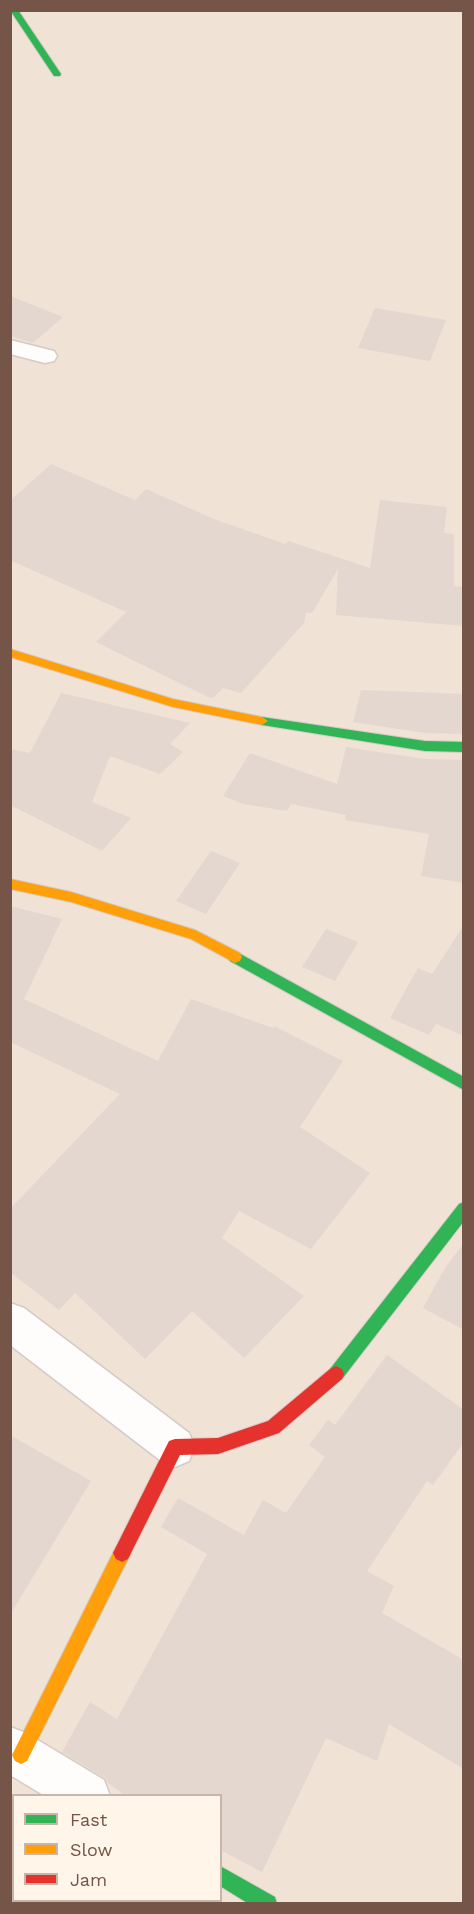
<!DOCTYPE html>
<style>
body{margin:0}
#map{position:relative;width:474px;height:1914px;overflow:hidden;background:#f6efe8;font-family:"Work Sans",sans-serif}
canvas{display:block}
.frame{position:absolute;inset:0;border:12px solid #745548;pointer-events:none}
.legend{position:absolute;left:12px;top:1794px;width:210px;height:108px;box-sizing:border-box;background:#fff5e9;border:2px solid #c7b5a9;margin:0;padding:8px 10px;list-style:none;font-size:18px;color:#745548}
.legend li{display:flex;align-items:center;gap:12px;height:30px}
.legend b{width:30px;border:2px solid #c7b5a9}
</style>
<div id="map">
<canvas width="474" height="1914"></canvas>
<div class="frame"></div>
<ul class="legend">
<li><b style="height:8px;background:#30b455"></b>Fast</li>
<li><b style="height:8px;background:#ff9f0a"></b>Slow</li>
<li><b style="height:8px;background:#e5322d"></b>Jam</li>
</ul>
</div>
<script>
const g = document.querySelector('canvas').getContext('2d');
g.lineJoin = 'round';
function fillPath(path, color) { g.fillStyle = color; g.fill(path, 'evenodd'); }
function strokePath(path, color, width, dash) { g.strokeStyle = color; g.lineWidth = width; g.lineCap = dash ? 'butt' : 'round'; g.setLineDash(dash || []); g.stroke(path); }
fillPath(new Path2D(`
 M11,11H463V1903L11,1904ZM14,1796H220V1900H14Z`), '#f0e2d5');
fillPath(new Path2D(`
 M10,296L63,317L33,343L10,336Z
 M375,308L446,320L430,361L358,348Z
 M51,464L135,500L146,489L214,519L285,544L288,541L370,568L380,500L447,507L444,533L454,534V586L464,587V626L336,615L338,569L312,613H306L304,623L241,693L223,688L213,698L208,697L96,642L126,612L10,560V501Z
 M361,690L464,694V734L425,733L353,722Z
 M61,693L190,723L170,744L183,752L160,774L110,756L92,802L131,818L102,851L10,805V749L30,753Z
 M346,747L425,759L464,760V883L421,876L429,834L345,820L346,815L291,804L287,811L244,804L223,796L250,753L337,784Z
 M211,851L240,863L206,914L176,901Z
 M10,906L62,919L24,999L158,1061L191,999L273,1028L274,1026L343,1061L300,1127L370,1173L311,1249L239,1211L222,1238L304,1296L244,1358L192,1311L145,1359L75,1293L59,1310L10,1272V1209L120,1094L10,1042Z
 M464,925V1036L436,1024L429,1035L390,1018L418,968L432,974Z
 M326,929L358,942L335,981L302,967Z
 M464,1243V1330L423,1308L445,1268Z
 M387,1355L464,1410V1442L433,1485L427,1481L367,1571L394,1586L382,1613L464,1660V1769L389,1724L377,1761L326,1738L262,1872L220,1850V1796H126L108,1783L105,1778L62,1752L90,1702L117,1719L207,1554L161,1527L178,1498L244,1535L263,1500L286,1513L325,1457L309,1445L328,1420L335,1425Z
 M10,1435L91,1481L10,1615Z`), '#e3d7d0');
const street = new Path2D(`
 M10,340L54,351L57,356L54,361L45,363L10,354Z
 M10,1303L24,1308L189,1433L195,1447L189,1461L175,1467L161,1461L10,1345Z
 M10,1727L26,1733L104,1780L110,1796H45L10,1775Z`);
const fast = new Path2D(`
 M10,10H18L61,74L60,76H54Z
 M262,717L425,741L464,742V752L425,751L262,725L256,721Z
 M235,951L464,1077V1090L230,961L228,957L230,953Z
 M464,1202V1221L342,1379L336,1382L330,1379L328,1374L330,1369L459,1204Z
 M220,1866L275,1897L277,1904H249L220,1886Z`);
const slow = new Path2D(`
 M10,649L173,699L262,717L268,721L262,725L173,707L10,657Z
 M10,879L71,892L195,930L240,953L242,957L240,961L235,963L191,939L71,902L10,889Z
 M122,1544L128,1547L131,1553L27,1761L21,1764L15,1761L12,1755L116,1547Z`);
const jam = new Path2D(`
 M336,1366L342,1369L344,1374L342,1379L279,1433L218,1454L180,1455L128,1559L122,1562L116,1559L113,1553L169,1441L175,1439L218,1438L268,1421L330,1369Z`);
strokePath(street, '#d4cbc6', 3);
strokePath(fast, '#d5cbc5', 2);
strokePath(slow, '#d5cbc5', 2);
strokePath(jam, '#d5cbc5', 2);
fillPath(street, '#fefdfc');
fillPath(fast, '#30b455');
fillPath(slow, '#ff9f0a');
fillPath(jam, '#e5322d');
</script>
